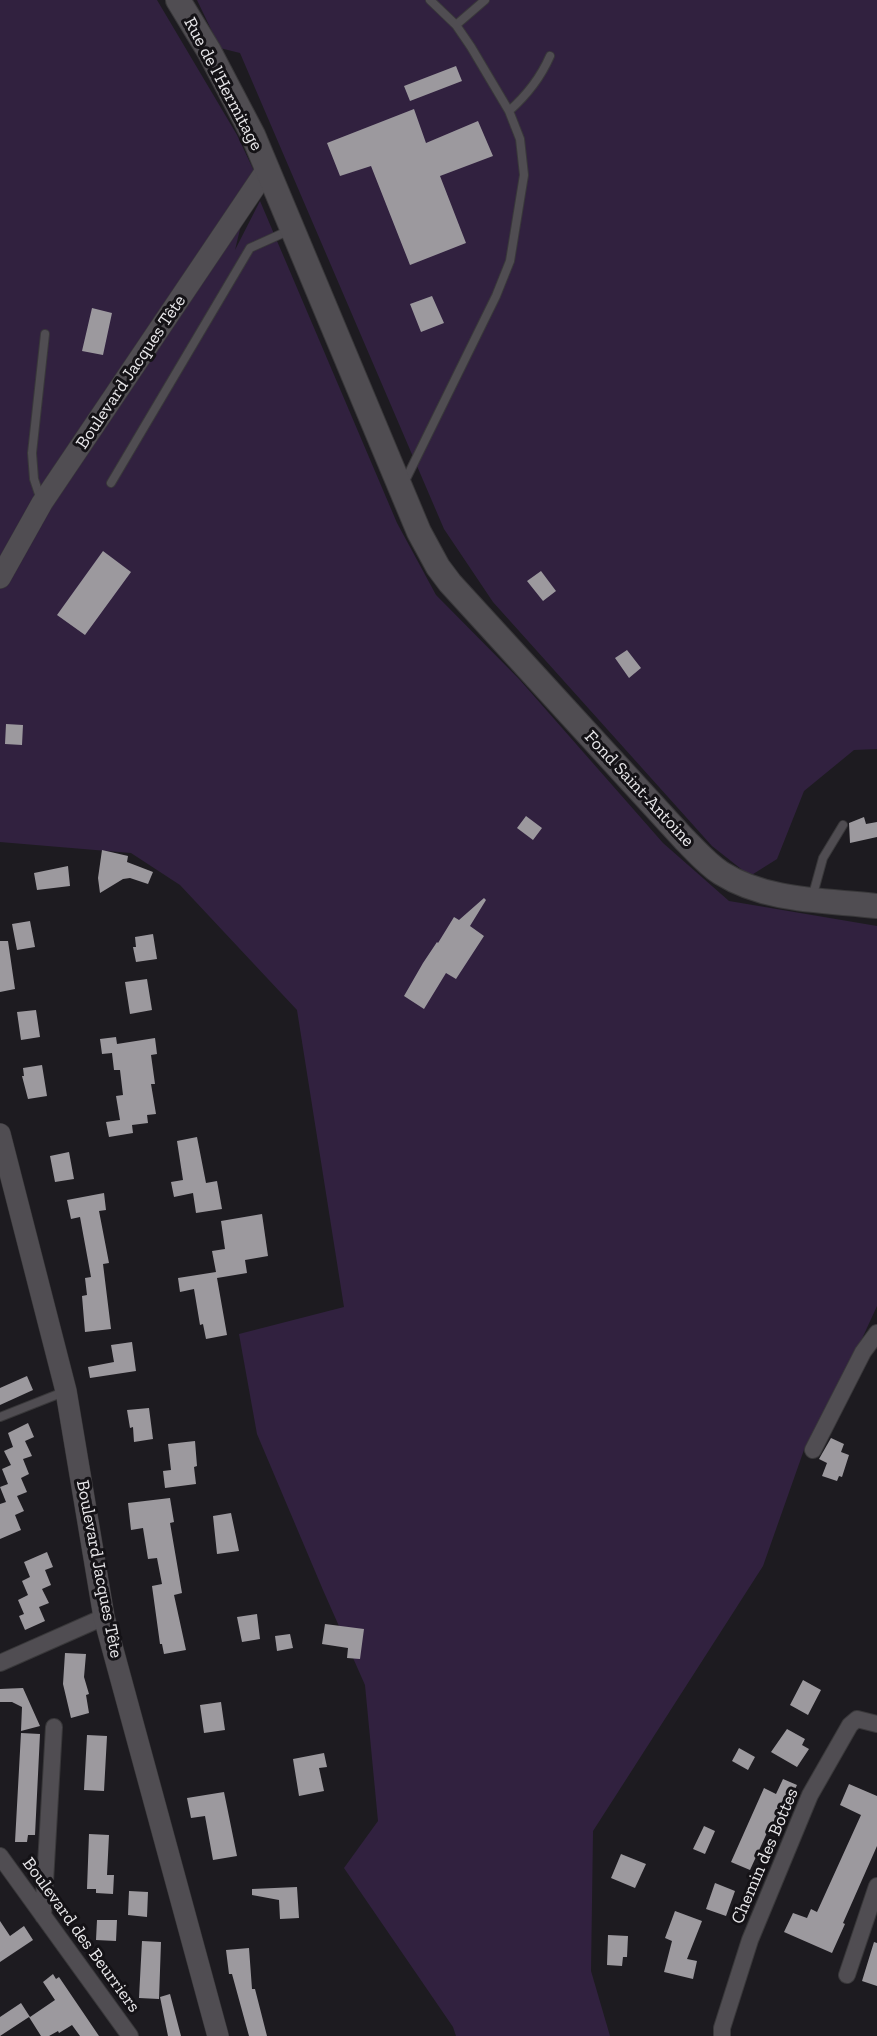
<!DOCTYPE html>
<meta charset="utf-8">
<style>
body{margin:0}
canvas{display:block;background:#1d1b20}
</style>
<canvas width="877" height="2036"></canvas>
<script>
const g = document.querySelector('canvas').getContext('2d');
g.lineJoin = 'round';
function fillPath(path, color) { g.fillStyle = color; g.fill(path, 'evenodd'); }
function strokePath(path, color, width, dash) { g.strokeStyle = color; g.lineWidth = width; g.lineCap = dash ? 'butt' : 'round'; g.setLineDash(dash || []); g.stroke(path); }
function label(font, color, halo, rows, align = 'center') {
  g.font = font + ' "Zilla Slab",serif'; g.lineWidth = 6; g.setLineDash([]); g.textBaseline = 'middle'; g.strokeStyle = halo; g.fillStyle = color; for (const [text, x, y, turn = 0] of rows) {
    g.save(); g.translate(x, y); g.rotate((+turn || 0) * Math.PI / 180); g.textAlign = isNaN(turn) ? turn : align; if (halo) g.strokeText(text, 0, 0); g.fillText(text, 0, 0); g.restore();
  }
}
fillPath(new Path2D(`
 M0,0H157L237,135L254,171L235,250L260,201L397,523L436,595L519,679L663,843L729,901L877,926V1306L855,1354L805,1447L763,1566L593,1831L591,1971L610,2036H456L453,2027L344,1868L378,1821L365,1685L323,1590L257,1434L239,1334L344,1307L297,1010L180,885L131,853L0,842Z
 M197,0H877V749L854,750L804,791L777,859L750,876L712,846L493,602L444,529L240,53L220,48Z`), '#31213f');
fillPath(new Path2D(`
 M456,66L462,81L410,101L404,86Z
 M414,109L426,143L478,121L493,156L440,176L466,243L410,265L371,166L340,176L327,143Z
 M432,296L444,323L421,332L410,304Z
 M92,308L112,313L103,355L82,351Z
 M103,551L131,572L85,635L57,615Z
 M541,571L556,591L543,601L527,581Z
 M627,650L641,668L629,678L615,658Z
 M6,724L23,725L22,745L5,744Z
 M526,816L542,828L533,840L517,828Z
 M864,817L866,824L877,822V837L850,843L849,823Z
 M102,850L128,856L127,862L153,872L148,884L130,878L123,879L100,893L98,878Z
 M68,866L70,886L37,890L34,873Z
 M484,898L486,900L470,926L484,936L456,979L446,973L424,1009L404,996L423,963L437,942L438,943L454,917L459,920Z
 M30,921L35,947L17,950L12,924Z
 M153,934L157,959L136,962L133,947H136L135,937Z
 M0,941H8L15,989L0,992Z
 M147,979L152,1010L130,1014L125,982Z
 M36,1010L40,1037L21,1040L17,1012Z
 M116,1037L117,1044L155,1038L157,1054L151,1055L155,1084H151L156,1114L147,1115L148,1123L132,1125L133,1133L109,1137L106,1122L120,1120L116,1096L123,1095L120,1070H114L112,1053L102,1054L100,1039Z
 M42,1065L47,1096L28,1099L22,1076H24L23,1068Z
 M197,1137L206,1183L217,1181L222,1209L196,1213L193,1193L174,1197L171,1182L183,1180L177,1141Z
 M69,1152L74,1179L55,1182L50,1156Z
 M104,1193L106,1210L99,1211L109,1263L103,1264L111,1329L85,1332L82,1296L87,1295L85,1278L91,1277L80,1217L71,1219L67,1200Z
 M262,1214L268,1256L245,1260L247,1273L217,1278L227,1335L206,1339L203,1324L200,1325L194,1289L180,1292L178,1278L216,1272L212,1251L225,1249L221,1221Z
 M132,1342L136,1371L90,1378L88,1367L114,1362L111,1345Z
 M27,1376L33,1390L0,1405V1388Z
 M149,1408L153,1439L134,1442L133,1427L130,1428L127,1410Z
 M28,1423L34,1437L25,1441L32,1456L23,1459L29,1474L21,1478L27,1492L17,1496L24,1511L15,1515L21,1530L0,1539V1504L6,1502L0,1487L8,1484L2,1469L11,1465L4,1451L13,1447L8,1433Z
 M831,1438L844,1444L841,1452L849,1455L842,1477L839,1476L837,1481L822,1476L827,1463L819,1459Z
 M195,1441L197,1466L194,1467L196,1484L165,1488L163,1471L171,1470L168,1444Z
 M170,1498L174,1522L170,1523L182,1593L174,1595L186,1650L164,1654L162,1644H160L152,1586L162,1584L157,1558L148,1559L143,1528L131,1530L128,1503Z
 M231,1513L239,1551L217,1554L213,1516Z
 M47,1552L53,1567L45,1570L51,1585L42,1589L49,1603L39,1607L45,1621L25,1630L19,1616L24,1614L18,1600L28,1595L22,1581L30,1577L24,1562Z
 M257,1614L260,1639L242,1642L237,1617Z
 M325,1624L364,1629L360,1659L347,1658L348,1648L322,1644Z
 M290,1634L293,1648L277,1651L275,1636Z
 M65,1653L86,1654L84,1677L89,1694L86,1695L89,1713L71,1718L63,1684Z
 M803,1680L821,1690L808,1715L790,1705Z
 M23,1688L40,1726L21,1731L22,1707L12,1702H0V1689Z
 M221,1702L225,1730L204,1733L200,1705Z
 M787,1729L805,1739L802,1745L809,1749L797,1767L771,1752Z
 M21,1733L40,1734L35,1835H28L27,1842H15Z
 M87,1735L107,1736L104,1791L84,1790Z
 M739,1748L755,1757L748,1770L732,1761Z
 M324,1753L327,1767L319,1768L324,1791L299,1796L293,1759Z
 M783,1779L797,1785L778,1825L771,1824L750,1870L731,1862L764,1788L776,1794Z
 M849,1784L877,1796V1846L843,1923L845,1924L832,1953L784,1932L793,1913L807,1918L811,1909L817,1912L861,1815L840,1805Z
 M224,1792L237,1856L213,1860L205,1816L191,1818L187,1798Z
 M704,1826L715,1831L705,1854L693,1849Z
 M89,1834L109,1835L107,1875H114L113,1894L96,1893V1889H87Z
 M621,1854L646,1864L635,1888L611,1878Z
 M715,1883L735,1891L726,1916L706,1909Z
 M297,1887L299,1918L280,1919L279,1900L252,1895V1889Z
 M129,1891L148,1892L147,1917L128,1915Z
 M675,1911L702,1921L687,1959L697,1961L693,1979L664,1972L672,1941L665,1938Z
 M97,1920H117L116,1941L96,1940Z
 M0,1921L10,1936L24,1926L33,1940L0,1962Z
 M608,1935L628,1936L627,1957H623L622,1966L607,1965Z
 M142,1941L161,1942L159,1999L139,1998Z
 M874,1942L877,1943V1986L862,1981Z
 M249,1948L252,1989H255L267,2036H249L232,1974H229L226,1950Z
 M53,1974L56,1979L59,1977L99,2036H80L72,2025L59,2033L58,2031L49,2036H41L29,2017L0,2036V2017L21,2003L30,2017L55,2000L43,1982Z
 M170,1994L181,2036H168L160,1997Z`), '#9c999e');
const service = new Path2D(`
 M456,25L485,0
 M509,111C527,95 540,79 550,56
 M111,483L250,248L290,230
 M404,483L496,296L510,261L524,175L520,139L509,111L471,47L456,25L430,0
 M41,500L34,479L32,453L45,334
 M812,898L823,858L843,825
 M0,1417L66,1391`);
const minor = new Path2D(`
 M813,1450L863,1352L877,1333
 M0,1663L104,1617
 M0,1856L130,2036
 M43,1916L54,1727
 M847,1975L877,1886
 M722,2036V2028L750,1940L810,1795L850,1725L857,1719L877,1724`);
const tertiary = new Path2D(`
 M0,578L42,503L267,169
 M0,1134L66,1391L104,1617L218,2036`);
const secondary = new Path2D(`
 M178,0L209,51L253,135L419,532L438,567L450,583L684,839C696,851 707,864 721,873C767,902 825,900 877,906`);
strokePath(service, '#39383a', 10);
strokePath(minor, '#39383a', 18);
strokePath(tertiary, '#39383a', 22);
strokePath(secondary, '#39383a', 26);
strokePath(service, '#504d52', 8);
strokePath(minor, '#504d52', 16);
strokePath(tertiary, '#504d52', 21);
strokePath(secondary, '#504d52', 24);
label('18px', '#e8e7ea', '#141216', [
 ["Rue de l'Hermitage",223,84,62],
 ["Boulevard Jacques Tête",131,372,-56],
 ["Fond Saint-Antoine",639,789,47],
 ["Boulevard Jacques Tête",99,1569,79],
 ["Chemin des Bottes",765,1856,-67],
 ["Boulevard des Beurriers",81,1935,54]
]);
</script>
